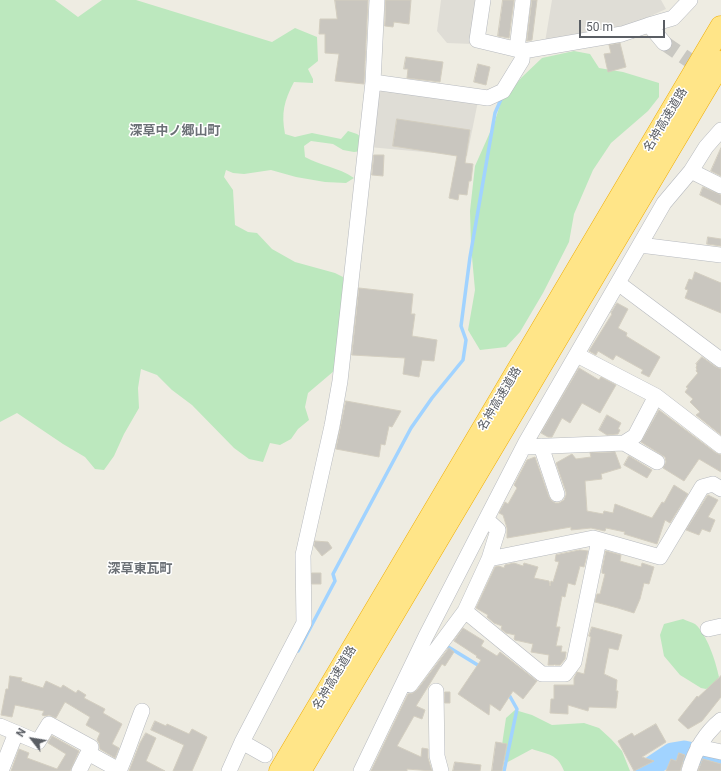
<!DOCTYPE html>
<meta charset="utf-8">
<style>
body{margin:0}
#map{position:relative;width:721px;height:771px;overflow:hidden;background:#eeece2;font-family:Roboto,sans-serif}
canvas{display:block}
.north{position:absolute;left:12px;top:719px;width:40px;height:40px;-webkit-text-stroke:3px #fff;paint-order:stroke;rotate:301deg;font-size:11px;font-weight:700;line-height:16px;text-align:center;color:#5a5e64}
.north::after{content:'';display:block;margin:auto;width:14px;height:18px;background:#5a5e64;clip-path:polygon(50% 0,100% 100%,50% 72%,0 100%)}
.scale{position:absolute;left:579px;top:20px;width:86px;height:18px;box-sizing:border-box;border:2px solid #5a5e64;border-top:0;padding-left:5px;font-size:12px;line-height:14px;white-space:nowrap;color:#5a5e64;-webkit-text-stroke:3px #fff;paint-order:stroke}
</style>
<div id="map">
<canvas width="721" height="771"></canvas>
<div class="north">N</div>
<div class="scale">50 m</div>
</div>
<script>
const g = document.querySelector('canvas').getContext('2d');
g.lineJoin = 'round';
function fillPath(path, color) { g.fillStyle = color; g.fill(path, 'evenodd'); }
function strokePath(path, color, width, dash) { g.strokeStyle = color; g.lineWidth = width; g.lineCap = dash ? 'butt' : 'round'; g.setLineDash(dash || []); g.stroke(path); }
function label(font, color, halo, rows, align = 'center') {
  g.font = font + ' Roboto,"Noto Sans JP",sans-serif'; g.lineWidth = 3; g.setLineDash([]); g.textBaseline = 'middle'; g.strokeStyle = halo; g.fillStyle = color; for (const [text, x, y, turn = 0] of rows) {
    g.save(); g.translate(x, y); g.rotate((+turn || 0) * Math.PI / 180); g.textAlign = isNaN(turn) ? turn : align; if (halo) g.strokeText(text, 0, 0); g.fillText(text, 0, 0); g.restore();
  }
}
fillPath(new Path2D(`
 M441,0H480L472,44L447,43L437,31Z
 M552,0H661L666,9L635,23L574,40L545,42Z
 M383,86L478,101L467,156L369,147L377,98Z`), '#dfddd6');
fillPath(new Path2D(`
 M0,0H55L78,17L102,0H136L272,42L295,28L317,37L318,61L308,69L313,79V83L294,82C284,101 281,113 285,134L295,137L312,133L341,139L348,131L357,134L364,139L362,151L354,152L343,150L333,144L311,141L304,146L305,157C321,166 338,167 354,178L346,183L325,182L296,177L271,170L244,174L233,173L226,170L224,177L233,190L235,225L248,232L257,233L272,249L295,262L335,273L343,277L345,288L334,371L308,393L305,407L309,420L298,429L291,439L280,445L270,443L263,462L249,459L234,448L192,405L172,390L157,375L141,369L138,388L139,408L124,434L114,456L104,470L95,469L85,457L63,444L17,413L0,422Z
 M574,51L590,54L599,68L623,72L659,83V97L648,111L611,143L593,170L574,214L569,242L543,293L520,332L506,347L480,350L468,330L475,290L471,246L470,211L475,166L495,121L501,101L522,77L542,58Z
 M683,619C686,621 692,622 695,624C707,634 716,662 719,677L713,686L706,689L701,688L680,675L664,656L660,635L664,624Z
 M515,710L532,715L552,725L584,723L599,728L611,739L622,751L630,771H564C558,754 547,754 532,749L506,763L501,754L503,738L506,718Z`), '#bce8be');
strokePath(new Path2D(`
 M445,645L481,667
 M298,651L335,581L333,574L411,428L432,398L463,360L466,340L461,326L470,257L495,113L502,97
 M504,771L517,709L508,693`), '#a1d3ff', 3.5);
strokePath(new Path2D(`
 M645,771L672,753L684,751L716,758`), '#a1d3ff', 21);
const building = new Path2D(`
 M335,0H368L364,84L335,81L339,54L325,53V34H319L320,19H337Z
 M386,0H411L409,24L394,22L393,27L385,26Z
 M503,0H514L509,38L498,36Z
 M532,0H537L532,40L527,41Z
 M620,43L626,67L608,72L604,54L611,53L609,45Z
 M406,57L443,62L440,82L407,78L408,69H404Z
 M478,64L490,67L486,85L474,82Z
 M397,119L470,130L465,163L473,164L471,181H469L467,195L459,194L458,200L449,198L457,156L393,146Z
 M721,148V176L711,171Z
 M374,155H384L383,176L372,175Z
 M703,187L721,195V205L700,195Z
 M708,237L721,239V246L707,244Z
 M695,272L721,283V313L685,298L688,290L685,289L689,279L692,280Z
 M359,288L413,294L411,314H415L412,336L437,340L434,361L422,360L419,377L403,374L405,358L352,355Z
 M617,303L628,309L618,328L627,333L626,336L660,357L649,377L641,373L643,370L616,355L613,360L598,351L596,355L589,351L612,314L611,313Z
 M702,357L716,367L721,369V435L696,415L700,412L690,402L693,399L685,392L688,388L686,387L698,373L696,371L697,369L696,368L697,365L696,364Z
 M579,368L599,380L601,377L616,385L600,413L582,403L570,423L562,418L552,437H548L541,433Z
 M346,401L401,411L392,427L389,426L385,445L381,444L379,457L336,449Z
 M659,410L716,453L721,455V472L699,459L684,481L663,468L666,462L665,457L641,442Z
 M607,415L621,423L618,429L620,430L618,434L607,435L599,430Z
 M615,452L621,468L601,474L602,479L585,481L587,511L603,514L604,511L613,513L615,504L652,518L662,502L664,503L674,485L688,494L670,523L665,520L657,544L624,534L625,532L606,528L605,531L591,528L571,530V527L507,538V528L503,515L499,513L505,502L508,504L517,488L514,485L527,460L535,457L549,497L551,500L555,503H559L564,500L566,495V492L556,463L572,454L576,459L591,457L590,453Z
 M629,456L652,470L647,478L624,465Z
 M708,495L718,500L708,517L715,520L710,532L702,529L699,535L686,530Z
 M315,541L328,542L332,548L322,556L314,546Z
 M580,550L588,551L584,567L580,566L575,585L568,583L565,597L562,596L556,627H560L556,646H562L561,652H566L565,659L560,665H555V664L554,665H548L549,655L531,652L533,644L515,640L514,639L515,635L506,633L501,629L502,626L494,623L487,617L488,615L476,608L495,567L499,566L504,568L505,565L514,563L523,566L524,563L538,567L534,578L549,581L550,586L551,581L553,582L559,562L555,561L556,555Z
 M606,551L621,555L620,561L641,567L642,563L654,567L649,584L644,583L640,599L634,613L618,608L595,602L597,594H600L605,574L602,573V570Z
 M312,573H321V584H312Z
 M592,627L622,635L618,650L609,648L604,674L617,680L616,691H618L616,708L589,707L588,711L568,705V714L550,713L551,699H554V685H574V678L577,672L584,674L591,637L589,636Z
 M463,628L484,641L481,646L497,656L500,652L537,681L523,699L513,691L500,711L490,704L489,715L458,694L481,660L476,657L477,656L454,641Z
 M449,648L454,652L445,666L442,664L416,706L425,710L422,719L414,716L397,746L421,757L422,748L428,749V758L432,771L407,769V771H371L408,694L413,693L417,690Z
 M10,676L22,678L21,681L43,688L46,681L61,688L63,685L76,693L78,690L86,695L84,698L105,709L103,713L122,724L112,744L119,748L115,758L100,749L99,743L97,740L100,733L86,725L90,717L65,702L56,718L49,715L45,716L42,715L44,711L15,705L12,717L1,715L6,689H8Z
 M721,676V697L702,721L688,729L678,720L697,696L698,697Z
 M445,692H450V703H445Z
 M155,721L166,726L167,724L189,734L192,729L207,737L192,771H173L184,745L151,730Z
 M656,724L666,742L642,757L654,761L634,771L618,741L632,733L634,736Z
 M146,733L156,738L146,761L165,771H129L140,743Z
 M52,736L79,751L70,771H11L19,749L29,753L27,758L57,769L66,754L48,743Z
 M496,742L507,744L502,771H492Z
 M679,753L685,755L680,771H666L671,759L676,761Z
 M703,759L721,764V771H698Z
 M455,762L481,765L480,771H453Z`);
fillPath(building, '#c9c6bf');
strokePath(building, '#d3cec0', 1);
strokePath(new Path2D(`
 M664,43L705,71`), '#c9c8c2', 15, [15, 8]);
const minor = new Path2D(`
 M483,0L477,40L523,51
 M664,43L649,25L673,18L690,0
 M517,49L523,0
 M373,82L488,98L503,91L522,60L523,51L622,34L649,25
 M691,171L721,186
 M640,245L721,255
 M618,283L721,360
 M577,355L656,396L721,446
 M624,443L657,462
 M541,446L557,494
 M524,447L624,443L635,436L656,396
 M489,559L593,538L660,557L702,487L713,484L721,489
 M465,611L542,674H565L574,662L599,540
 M708,629L721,626
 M410,685L465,611L489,559L498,530L487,520
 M436,691L437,756L441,771
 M0,726L38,742L49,724L91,747L79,771
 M242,742L265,755
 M698,747L721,752
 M88,753L119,770
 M1,771L16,733
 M119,771C128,751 134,731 142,711
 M229,771L242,742L304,623L303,555L332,426L340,381L373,82L377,0
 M361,771L426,636L526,442L664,203L691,171L706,147L721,130
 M689,771C695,750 704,734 721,720`);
const highway = new Path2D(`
 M280,771L721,27
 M300,771L721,62`);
strokePath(minor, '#b7babf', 16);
strokePath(highway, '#f0ad00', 23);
strokePath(minor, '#fff', 15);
strokePath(highway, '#ffe588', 22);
label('12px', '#5a5e64', '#fff', [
 ["名神高速道路",666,120,-59],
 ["名神高速道路",500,399,-59],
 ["名神高速道路",335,678,-59]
]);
label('bold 13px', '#6b7076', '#fff', [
 ["深草中ノ郷山町",175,132],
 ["深草東瓦町",140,570]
]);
</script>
